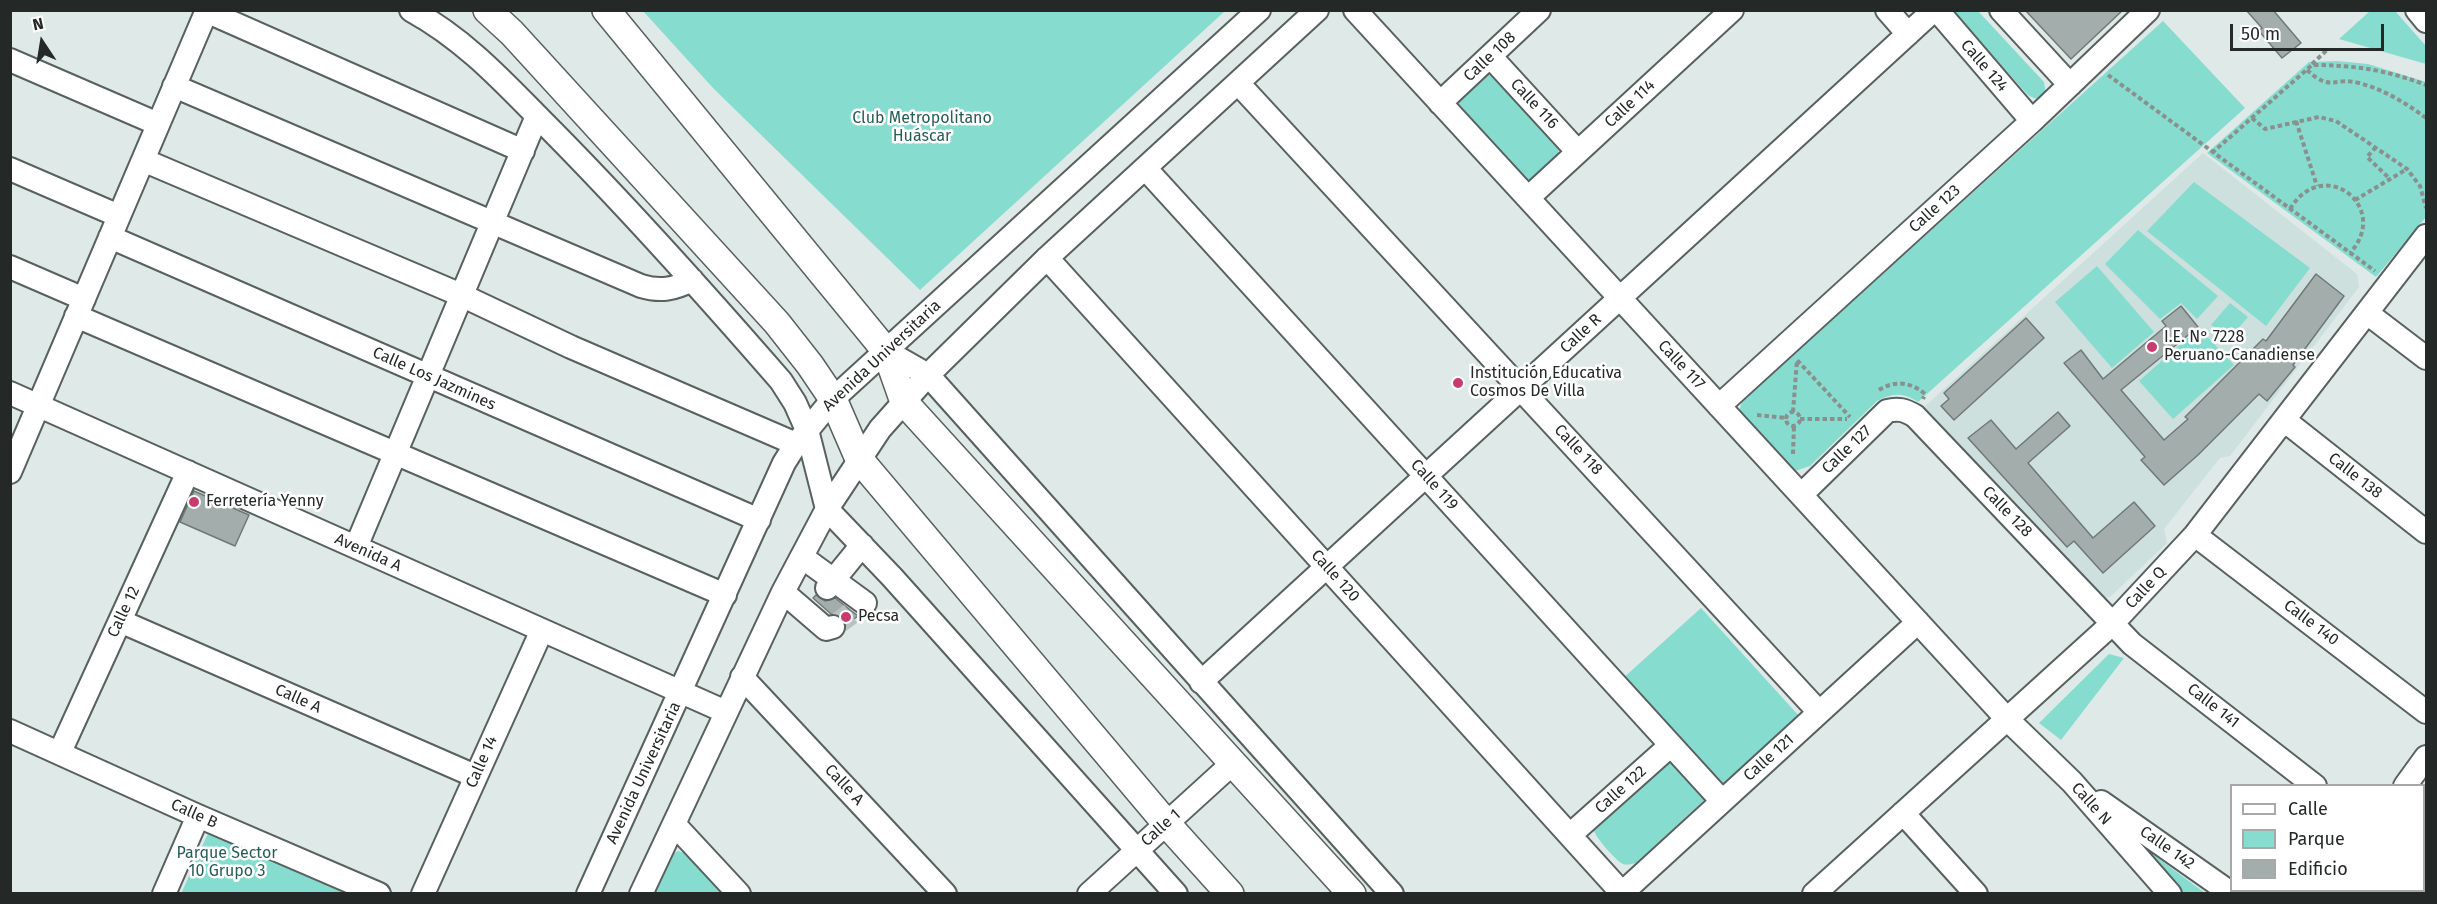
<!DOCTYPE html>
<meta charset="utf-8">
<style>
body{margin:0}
#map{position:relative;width:2437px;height:904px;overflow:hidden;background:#dfe9e7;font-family:"Fira Sans",sans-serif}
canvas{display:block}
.frame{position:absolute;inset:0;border:12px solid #242827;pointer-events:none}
.legend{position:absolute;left:2230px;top:784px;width:195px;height:108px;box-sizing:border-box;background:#fff;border:2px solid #a7a9a9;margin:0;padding:8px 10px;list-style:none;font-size:18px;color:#242827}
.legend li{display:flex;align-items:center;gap:12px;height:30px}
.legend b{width:30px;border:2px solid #a7a9a9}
.north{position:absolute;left:12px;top:12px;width:60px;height:60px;-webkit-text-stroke:4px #fff;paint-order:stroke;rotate:348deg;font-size:16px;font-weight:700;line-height:24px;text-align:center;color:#242827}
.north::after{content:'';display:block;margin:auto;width:21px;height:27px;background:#242827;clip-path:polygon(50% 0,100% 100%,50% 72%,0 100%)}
.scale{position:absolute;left:2230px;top:24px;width:154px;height:27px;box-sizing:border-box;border:3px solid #242827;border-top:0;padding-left:8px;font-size:18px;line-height:21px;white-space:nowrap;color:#242827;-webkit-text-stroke:4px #fff;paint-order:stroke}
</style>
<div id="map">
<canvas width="2437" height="904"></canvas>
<div class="frame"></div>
<ul class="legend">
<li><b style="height:8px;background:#fff"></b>Calle</li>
<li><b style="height:16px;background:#86ddcf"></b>Parque</li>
<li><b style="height:16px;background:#a3adab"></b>Edificio</li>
</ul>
<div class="north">N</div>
<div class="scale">50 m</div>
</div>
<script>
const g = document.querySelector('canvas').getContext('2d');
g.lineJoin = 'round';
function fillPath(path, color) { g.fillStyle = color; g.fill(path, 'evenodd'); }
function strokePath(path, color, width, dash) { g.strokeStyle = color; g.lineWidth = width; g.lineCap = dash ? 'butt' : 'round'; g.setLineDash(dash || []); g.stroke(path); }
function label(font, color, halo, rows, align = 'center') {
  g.font = font + ' "Fira Sans",sans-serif'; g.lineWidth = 5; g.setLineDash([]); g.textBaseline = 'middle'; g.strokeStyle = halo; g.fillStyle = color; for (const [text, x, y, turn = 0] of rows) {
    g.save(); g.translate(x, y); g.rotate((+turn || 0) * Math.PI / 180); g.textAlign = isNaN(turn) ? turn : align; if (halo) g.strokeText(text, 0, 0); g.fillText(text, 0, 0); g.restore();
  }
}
fillPath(new Path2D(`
 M2203,153L2357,274L2359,287L2230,456L2220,458L2164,529L2167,543L2110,597L2100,598L1924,407Z
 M2426,788V893H2344L2347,890H2424V792Z`), '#cde0dd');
fillPath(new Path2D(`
 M643,11H1225L920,290L714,89Z
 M1956,11H1978L2044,82L2046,95C2039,101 2035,99 2028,95L1962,22L1956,15Z
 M2370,11H2395L2426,46V64L2339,39Z
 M2163,21L2245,108L1918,402C1903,392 1892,393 1877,401L1810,466L1792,472L1739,412L1742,401Z
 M2337,61L2368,64L2426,82V217L2376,277L2207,153L2309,62Z
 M1491,73L1559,144L1558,157L1530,182L1527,183L1455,109L1456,100Z
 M2194,182L2310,268L2266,326L2147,231Z
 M2138,230L2218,296L2197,319L2181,303L2160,319L2105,264Z
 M2097,266L2154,332L2112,368L2055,302Z
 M2230,303L2248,317L2230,338L2211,325Z
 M2199,328L2234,365L2173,419L2139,381Z
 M1701,608L1799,716L1719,787L1621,680Z
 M2109,654L2124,658L2061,740L2039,723Z
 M1671,758L1705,799L1636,863C1631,864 1626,866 1621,863C1614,858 1594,836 1593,828Z
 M212,824L365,894H181Z
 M2121,831L2205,893H2178Z
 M678,851L684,853L723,893L652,894C659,880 664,858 678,851Z`), '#86ddcf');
const building = new Path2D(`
 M2025,10H2123L2071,59Z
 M2246,10H2273L2301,43L2282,58L2259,31L2262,28Z
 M2316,274L2344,296L2293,365L2295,367L2267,401L2259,394L2198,455L2164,485L2141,460L2145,457L2064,363L2081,350L2103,379L2166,326L2162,321L2181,306L2198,327L2121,390L2164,440L2188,419L2185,417L2263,339L2266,341Z
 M2026,318L2044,338L1954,420L1941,406L1949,399L1944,393Z
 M2058,412L2070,426L2028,463L2093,538L2134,502L2155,526L2103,573L2074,541L2067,547L1968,438L1991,420L2016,449Z
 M194,491L249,515L235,546L180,522Z
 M816,595L825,601L835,598L858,616L846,625L842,617L831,614L813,598Z`);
fillPath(building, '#a3adab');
strokePath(building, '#707977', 1.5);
strokePath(new Path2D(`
 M833,627L860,607`), '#bac2c1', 22, [22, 11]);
const minor = new Path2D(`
 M411,10C469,42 507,86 553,132C632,212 707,296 781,381L795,403L807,430L827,509L892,577L1176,894
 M1355,10L2007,719L2072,782L2170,894
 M1887,10L1908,34
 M1937,10L2032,121
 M2001,10L2070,85
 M2417,10L2426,21
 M206,11L523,151
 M1490,56L1578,152
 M10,60L158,124
 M1238,83L1819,712
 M174,86L641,286C661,292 674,289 692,280
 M1440,103L1539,10
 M143,160L461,295L571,347L796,444
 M1145,168L1722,801
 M10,169L119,216
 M1528,198L1732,10
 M110,237L759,520
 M1047,258L1622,893
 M10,267L84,299
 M2367,313L2426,358
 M76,316L725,595
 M886,351L928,375L1392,894
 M10,393L726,712
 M1719,406L2032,121L2148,10
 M2284,420L2426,532
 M10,472L207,10
 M1801,495L1887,411C1898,408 1905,410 1915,416L2132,644L2315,786
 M2195,535L2426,712
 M356,547L537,116
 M802,557L865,603
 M827,588L862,545
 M783,592L826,629L833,627
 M120,621L475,776
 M742,677L945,894
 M1201,682L1934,10
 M10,731L198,816L379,894
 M60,752L188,472
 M2405,786L2426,757
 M2101,802L2232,894
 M1903,813L1976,894
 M674,824L739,894
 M1570,835L1671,745
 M164,894L198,816
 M423,894L542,630
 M588,894L784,463L796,444L833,399L1259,10
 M641,894L783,592L827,509L880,429L928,375L1047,258L1317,10
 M1089,894L1233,763
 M1621,894L1918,622
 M1814,894L2113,623L2195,535L2426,236
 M2322,894L2324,890`);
const major = new Path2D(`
 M487,10L512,33L777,323L810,365L833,399L859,459L1166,823L1230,894
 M606,10L886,351L904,402L1352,894`);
strokePath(minor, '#58615f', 26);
strokePath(major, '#58615f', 30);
strokePath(new Path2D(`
 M2312,64L2328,49
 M2307,70C2332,93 2334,76 2359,83C2385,90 2406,103 2426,118
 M2108,75L2375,271
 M2252,118L2265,129L2319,117L2336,121L2407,169L2420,186L2426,208
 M2296,121L2317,186
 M2376,147L2367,157L2389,178
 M2212,153L2312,65C2353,65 2387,70 2426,85
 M2355,200L2407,169
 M2290,209C2323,154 2392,207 2350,253
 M1879,390C1895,380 1911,382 1925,394L1923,399
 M1793,412L1797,360L1850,417
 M1786 419a7 7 0 1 1 14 0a7 7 0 1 1-14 0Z
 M1757,415L1786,418
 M1800,419H1847
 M1793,454L1794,425`), '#89908e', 4, [4.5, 3]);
strokePath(minor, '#fff', 22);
strokePath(major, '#fff', 27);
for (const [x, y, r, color] of [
 [2152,347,6,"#c73b6e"],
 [1458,383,6,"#c73b6e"],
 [194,502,6,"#c73b6e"],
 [846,617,6,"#c73b6e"]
]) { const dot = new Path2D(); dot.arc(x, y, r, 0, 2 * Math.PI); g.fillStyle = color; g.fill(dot); strokePath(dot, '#fff', 2); }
label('16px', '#242827', '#fff', [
 ["Calle 108",1490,57,-43],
 ["Calle 124",1984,66,49],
 ["Calle 116",1534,104,47],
 ["Calle 114",1630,104,-43],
 ["Calle 123",1935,209,-42],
 ["Calle R",1581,334,-43],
 ["Avenida Universitaria",882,356,-43],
 ["Calle 117",1681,365,47],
 ["Calle Los Jazmines",434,379,24],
 ["Calle 118",1578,450,47],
 ["Calle 127",1847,450,-44],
 ["Calle 138",2355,476,38],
 ["Calle 119",1434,485,48],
 ["Calle 128",2007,512,46],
 ["Avenida A",368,553,24],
 ["Calle 120",1335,576,48],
 ["Calle Q",2146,588,-47],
 ["Calle 12",124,612,-65],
 ["Calle 140",2311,623,37],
 ["Calle A",298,699,24],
 ["Calle 141",2213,706,38],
 ["Calle 121",1769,758,-42],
 ["Calle 14",482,762,-66],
 ["Avenida Universitaria",644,773,-65],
 ["Calle A",844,785,47],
 ["Calle 122",1621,790,-42],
 ["Calle N",2091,804,48],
 ["Calle B",194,814,24],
 ["Calle 1",1161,828,-42],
 ["Calle 142",2167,848,35]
]);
label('16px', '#265e55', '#fff', [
 ["Club Metropolitano",922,119],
 ["Huáscar",922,137],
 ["Parque Sector",227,854],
 ["10 Grupo 3",227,872]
]);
label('16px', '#242827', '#fff', [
 ["I.E. N° 7228",2164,338],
 ["Peruano-Canadiense",2164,356],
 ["Institución Educativa",1470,374],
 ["Cosmos De Villa",1470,392],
 ["Ferretería Yenny",206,502],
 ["Pecsa",858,617]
], 'left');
</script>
